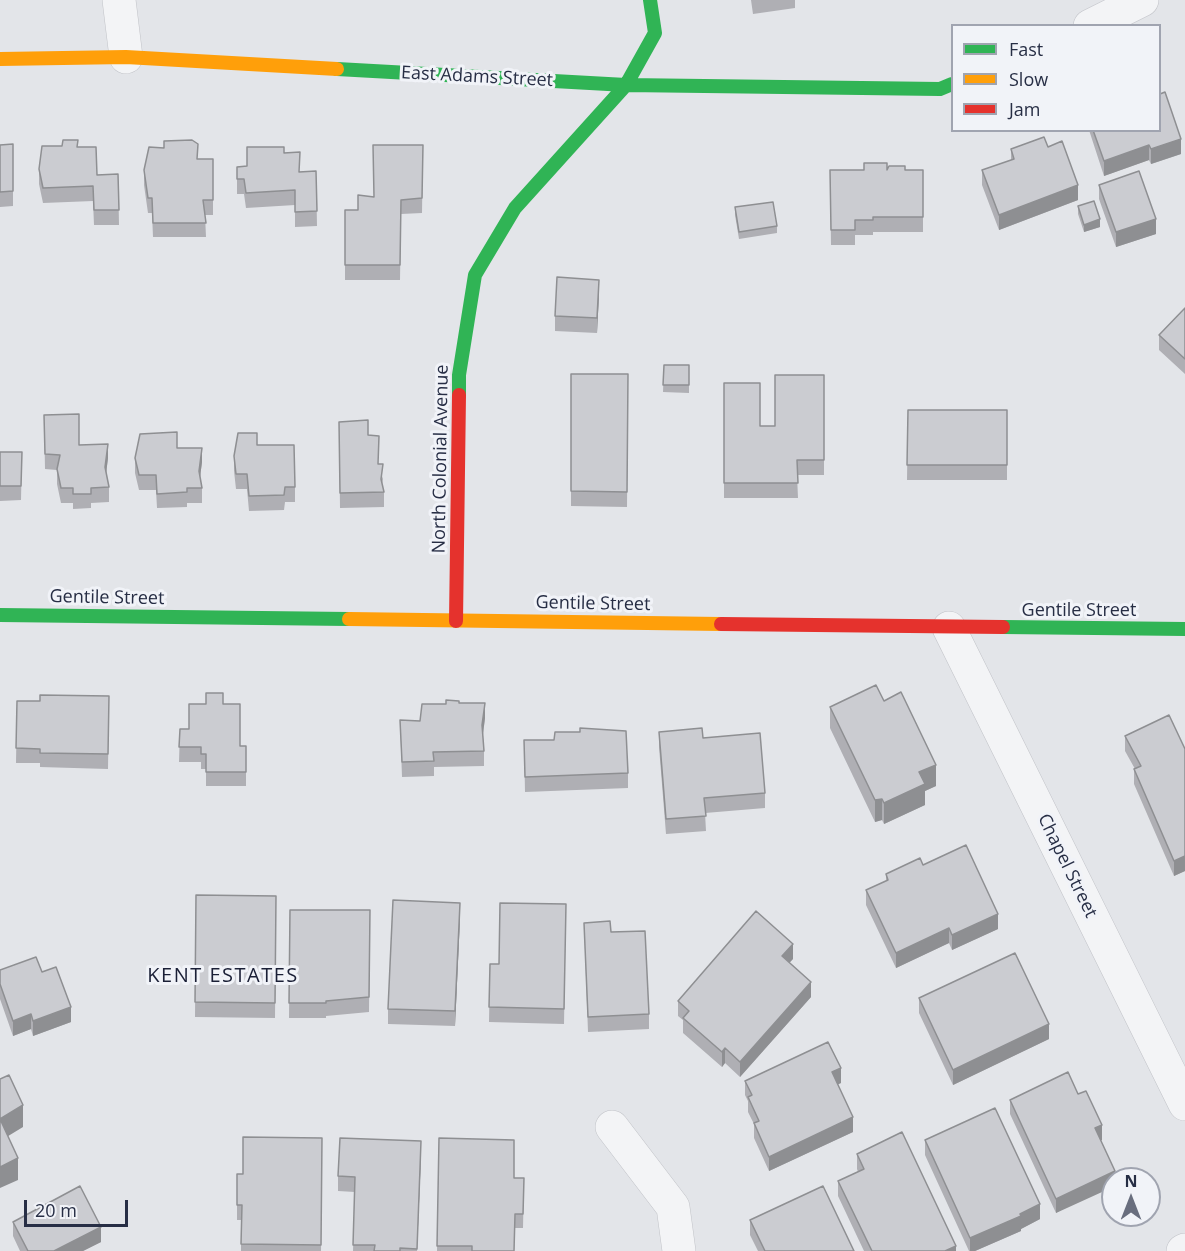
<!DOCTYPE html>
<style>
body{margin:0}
#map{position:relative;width:1185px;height:1251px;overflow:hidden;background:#e3e5e9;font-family:"Open Sans",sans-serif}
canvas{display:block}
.legend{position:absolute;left:951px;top:24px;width:210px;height:108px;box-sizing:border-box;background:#f1f3f8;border:2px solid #a0a4b0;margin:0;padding:8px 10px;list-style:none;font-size:18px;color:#272e45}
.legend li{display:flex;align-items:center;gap:12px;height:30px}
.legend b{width:30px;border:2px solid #a0a4b0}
.north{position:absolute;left:1101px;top:1167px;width:60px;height:60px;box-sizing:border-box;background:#f1f3f8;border:2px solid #a0a4b0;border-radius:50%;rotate:0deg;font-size:16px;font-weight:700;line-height:24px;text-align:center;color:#272e45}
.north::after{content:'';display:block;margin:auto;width:21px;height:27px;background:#696e7e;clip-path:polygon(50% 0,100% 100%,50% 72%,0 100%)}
.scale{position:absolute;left:24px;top:1200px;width:104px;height:27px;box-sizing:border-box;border:3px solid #272e45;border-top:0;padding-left:8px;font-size:18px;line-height:21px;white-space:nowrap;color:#272e45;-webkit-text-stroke:4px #f1f3f8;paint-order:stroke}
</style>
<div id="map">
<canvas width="1185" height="1251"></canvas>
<ul class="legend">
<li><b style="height:8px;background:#30b455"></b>Fast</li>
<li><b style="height:8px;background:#ff9f0a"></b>Slow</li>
<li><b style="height:8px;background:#e5322d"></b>Jam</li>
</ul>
<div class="north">N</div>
<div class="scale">20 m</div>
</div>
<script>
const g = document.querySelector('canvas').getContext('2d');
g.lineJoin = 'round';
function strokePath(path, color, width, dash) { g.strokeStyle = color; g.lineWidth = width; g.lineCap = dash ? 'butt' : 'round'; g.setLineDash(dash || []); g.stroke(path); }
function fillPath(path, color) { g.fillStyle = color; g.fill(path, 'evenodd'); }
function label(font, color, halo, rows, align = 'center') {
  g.font = font + ' "Open Sans",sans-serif'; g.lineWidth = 6; g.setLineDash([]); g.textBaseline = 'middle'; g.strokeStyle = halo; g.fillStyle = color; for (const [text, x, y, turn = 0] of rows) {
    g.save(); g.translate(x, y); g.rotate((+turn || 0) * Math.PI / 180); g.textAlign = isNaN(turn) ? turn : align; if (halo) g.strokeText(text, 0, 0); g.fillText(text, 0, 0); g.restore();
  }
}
const street = new Path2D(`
 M119,0L126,57
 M1090,26L1142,0
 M949,628L1185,1104
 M612,1127L673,1207L679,1251
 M1183,1251L1185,1250`);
strokePath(street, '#c0c2c7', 34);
strokePath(street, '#f3f4f6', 33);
strokePath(new Path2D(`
 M337,69L626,85L940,89L952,84
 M459,395V375L475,275L515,208L626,85L655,33L650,0
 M0,615L349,619
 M1003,627L1185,629`), '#30b455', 14);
strokePath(new Path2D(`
 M0,59L126,57L337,69
 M349,619L721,624`), '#ff9f0a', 14);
strokePath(new Path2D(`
 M456,621L459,395
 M721,624L1003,627`), '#e5322d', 14);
fillPath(new Path2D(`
 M751,0H795V8L753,14Z
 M1089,130H1160L1181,154L1151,164L1149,160L1104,176Z
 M13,144V206L0,207V145Z
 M423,145L422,213L401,214L400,280H345V210H358L374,197Z
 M78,147L97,175L118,174L119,225H94L93,201L43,203L39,184V169Z
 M1048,147L1078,200L999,230L982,185V170L1011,160V149Z
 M284,153L300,172L316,171L317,226L295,227V205L246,208L244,194H237V167L247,166Z
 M198,159H213V215H205L206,237H153L152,213H148L144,185V170Z
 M830,170H923V232H873V235H855V245H831Z
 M1099,185L1156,234L1116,247L1099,199Z
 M1078,206L1100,227L1084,232L1078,214Z
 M735,207L777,226V233L739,239L735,215Z
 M599,294L597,333L555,331V316Z
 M1185,308V374L1159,350V335Z
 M664,365H689V393L663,392Z
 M571,374H628L627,507L571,506Z
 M824,375V475H797L798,498H724V383L760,426H775Z
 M908,410H1007V480H907Z
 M44,415L79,445L108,458L106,473L109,487V502L91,503V508L73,509V503H61L57,484V470L45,469Z
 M339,422L368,435L383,479L382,484L384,492V507L340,508Z
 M257,445L295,487V502H285L284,510L249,511L247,489H236L234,471V456Z
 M0,452H22L21,500L0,501Z
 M135,458L202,462L200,477L202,488V503H187V507L157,508L156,490H139L135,473Z
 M109,696L108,769L40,767V763H16L17,701H40Z
 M884,701L936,786L925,791V805L884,824L882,820L875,822L830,728V707Z
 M459,703L485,718L483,735L484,751V766L434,767V776L402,777L400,720L420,721Z
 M223,704L240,746H246V786H206V769H201V762H179L180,729H189Z
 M659,732L703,738L765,793V808L705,813L706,831L666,834L659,747Z
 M1125,736L1185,749V871L1174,876L1134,784V769H1135L1125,751Z
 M524,740L628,773V788L525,792Z
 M923,865L998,929L952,950L949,943L896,968L866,905V890L886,881V874Z
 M196,895L276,896L275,1018L195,1017Z
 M566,904L564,1024L489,1022L490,964H499Z
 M290,910H370L369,1012L326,1016V1018H289Z
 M460,918L455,1026L388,1024V1009Z
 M584,923L611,932L649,1014V1029L588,1032Z
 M793,959L789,962L811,997L740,1077L725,1063L722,1067L683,1033V1020L678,1016V1001Z
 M0,970L42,972L71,1022L33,1036L31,1029L13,1036L0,999Z
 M919,998L1049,1039L953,1085L919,1013Z
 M745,1081L841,1083L838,1084L853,1132L769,1171L754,1138V1124L748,1112V1101L745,1095Z
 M1078,1094L1102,1140H1101L1115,1179L1056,1213L1010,1114V1100Z
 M322,1138L321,1251H241V1220H237V1174H243Z
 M439,1138L514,1178H524L523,1228H515L514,1251H437Z
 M925,1140L1040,1219L1021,1229V1231L975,1251H969L925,1155Z
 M857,1154L956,1251H864L838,1196V1181L858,1172L857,1169Z
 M421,1156L417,1251H353L355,1192L338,1191V1176Z
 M750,1220L854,1251H758L750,1235Z
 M13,1222L101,1242L83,1251H20L13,1236Z`), '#afafb4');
fillPath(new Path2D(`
 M1181,139V154L1151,164V149Z
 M1149,145V160L1104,176V161Z
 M1078,185V200L999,230V215Z
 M1100,219V227L1084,232V225Z
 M1156,219V234L1116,247V232Z
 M599,280V294L597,333V318Z
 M108,444V458L105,482V467Z
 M202,448V462L199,485V471Z
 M485,703V718L482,740V725Z
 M936,765V786L925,791V805L884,824V803L919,772Z
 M882,799V820L875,822V800Z
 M1185,856V871L1174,876V861Z
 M460,903V918L455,1026V1011Z
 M998,914V929L952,950V935Z
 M949,928V943L896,968V953Z
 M793,944V959L782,971V956Z
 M811,982V997L740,1077V1062Z
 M71,1007V1022L33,1036V1021Z
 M31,1014V1029L13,1036V1021Z
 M1049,1024V1039L953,1085V1070Z
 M725,1048V1063L722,1067V1052Z
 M841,1068V1083L832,1087V1072Z
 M23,1105V1127L0,1141V1119Z
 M853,1117V1132L769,1171V1157Z
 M1102,1125V1140L1095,1143V1128Z
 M421,1141V1156L417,1251V1249Z
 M18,1158V1180L0,1188V1167Z
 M1115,1171V1179H1113V1187L1056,1213V1199Z
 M1040,1204V1219L1021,1229V1231L975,1251H970V1238Z
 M101,1227V1242L83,1251H54Z
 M956,1246V1251H945Z`), '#8e8f92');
const building = new Path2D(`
 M1165,92L1181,139L1151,149L1149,145L1104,161L1093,130H1160V94Z
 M1044,137L1048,147L1062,141L1078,185L999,215L982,170L1014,159L1011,149Z
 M63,140H78L77,147H96L97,175L118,174L119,210H94L93,186L43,188L39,169L42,146H62Z
 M192,140L198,144L197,159H213V200H203L206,223H153L152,198H148L144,170L149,147L164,148V141Z
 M13,144V191L0,192V145Z
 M373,145H423L422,198L401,200L400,265H345V210H358V195L374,197Z
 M247,147H284V153L300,152L299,172L316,171L317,211L295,212V190L246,193L244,179H237V167L247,166Z
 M864,163H887V170L889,166H905V170H923V217H873V220H855V230H831L830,170H864Z
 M1139,171L1156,219L1116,232L1099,185Z
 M1094,201L1100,219L1084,225L1078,206Z
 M773,202L777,226L739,232L735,207Z
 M557,277L599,280L597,318L555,316Z
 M1185,308V359L1159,335Z
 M664,365H689V385H663Z
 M571,374H628L627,492L571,491Z
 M775,375H824V460H797L798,483H724V383H760V426H775Z
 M908,410H1007V465H907Z
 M79,414V445L108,444L105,467L109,487L91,488V494H73V488H61L57,469L60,455L45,454L44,415Z
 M368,420V435L379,436L378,464H383L381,479L384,492L340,493L339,422Z
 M177,432V448H202L199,471L202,488H187V492L157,494L156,475H139L135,458L140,434Z
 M238,433H257V445H294L295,487H285L284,495L249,496L247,474H236L234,456Z
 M0,452H22L21,486H0Z
 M876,685L884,701L901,692L936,765L919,772L925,784L884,803L882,799L875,800L830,707Z
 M206,693H223V704H240V746H246V772H206V754H201V747H179L180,729H189V704H206Z
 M40,695L109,696L108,754L40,753V749L16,748L17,701H40Z
 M446,700L459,701V703H485L482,725L484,751L433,752L434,761L402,762L400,720L420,721L422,704H446Z
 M1169,715L1185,749V856L1174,861L1134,769L1141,766L1125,736Z
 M580,728L626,731L628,773L525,777L524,740H554L555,732H580Z
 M702,728L703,738L760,733L765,793L704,798L706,816L666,819L659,732Z
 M966,845L998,914L952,935L949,928L896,953L866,890L888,880L886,874L920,858L923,865Z
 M196,895L276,896L275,1003L195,1002Z
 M393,900L460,903L455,1011L388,1009Z
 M500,903L566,904L564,1009L489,1007L490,964H499Z
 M290,910H370L369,997L326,1001V1003H289Z
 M756,911L793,944L782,956L811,982L740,1062L725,1048L722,1052L683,1018L689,1011L678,1001Z
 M610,921L611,932L645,931L649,1014L588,1017L584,923Z
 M1015,953L1049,1024L953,1070L919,998Z
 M36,957L42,972L56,967L71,1007L33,1021L31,1014L13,1021L0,984V970Z
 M828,1042L841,1068L832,1072L853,1117L769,1157L754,1123L759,1121L748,1097L752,1095L745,1081Z
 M1068,1072L1078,1094L1086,1091L1102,1125L1095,1128L1115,1171L1056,1199L1010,1100Z
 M9,1075L23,1105L0,1119L18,1158L0,1167V1079Z
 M995,1108L1040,1204L1020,1214L1021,1216L970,1238L925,1140Z
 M902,1132L956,1246L945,1251H872L838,1181L864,1169L857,1154Z
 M243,1137L322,1138L321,1245L241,1244L242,1205H237V1174H243Z
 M340,1138L421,1141L417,1249L400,1248V1251H374L375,1245H353L355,1177L338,1176Z
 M439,1138L514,1140V1178H524L523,1214H515L514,1251H472V1246H437Z
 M80,1186L101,1227L54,1251H28L13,1222Z
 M823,1186L854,1251H765L750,1220Z`);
fillPath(building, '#cbccd1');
strokePath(building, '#8e8f92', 1.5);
label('18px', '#272e45', '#f1f3f8', [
 ["East Adams Street",477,77,3],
 ["North Colonial Avenue",441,459,-89],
 ["Gentile Street",107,598,1],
 ["Gentile Street",593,604,1],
 ["Gentile Street",1079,611],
 ["Chapel Street",1067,866,64]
]);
g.letterSpacing = '1.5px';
label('20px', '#1a1f36', '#f1f3f8', [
 ["KENT ESTATES",223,976]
]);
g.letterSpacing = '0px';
</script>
